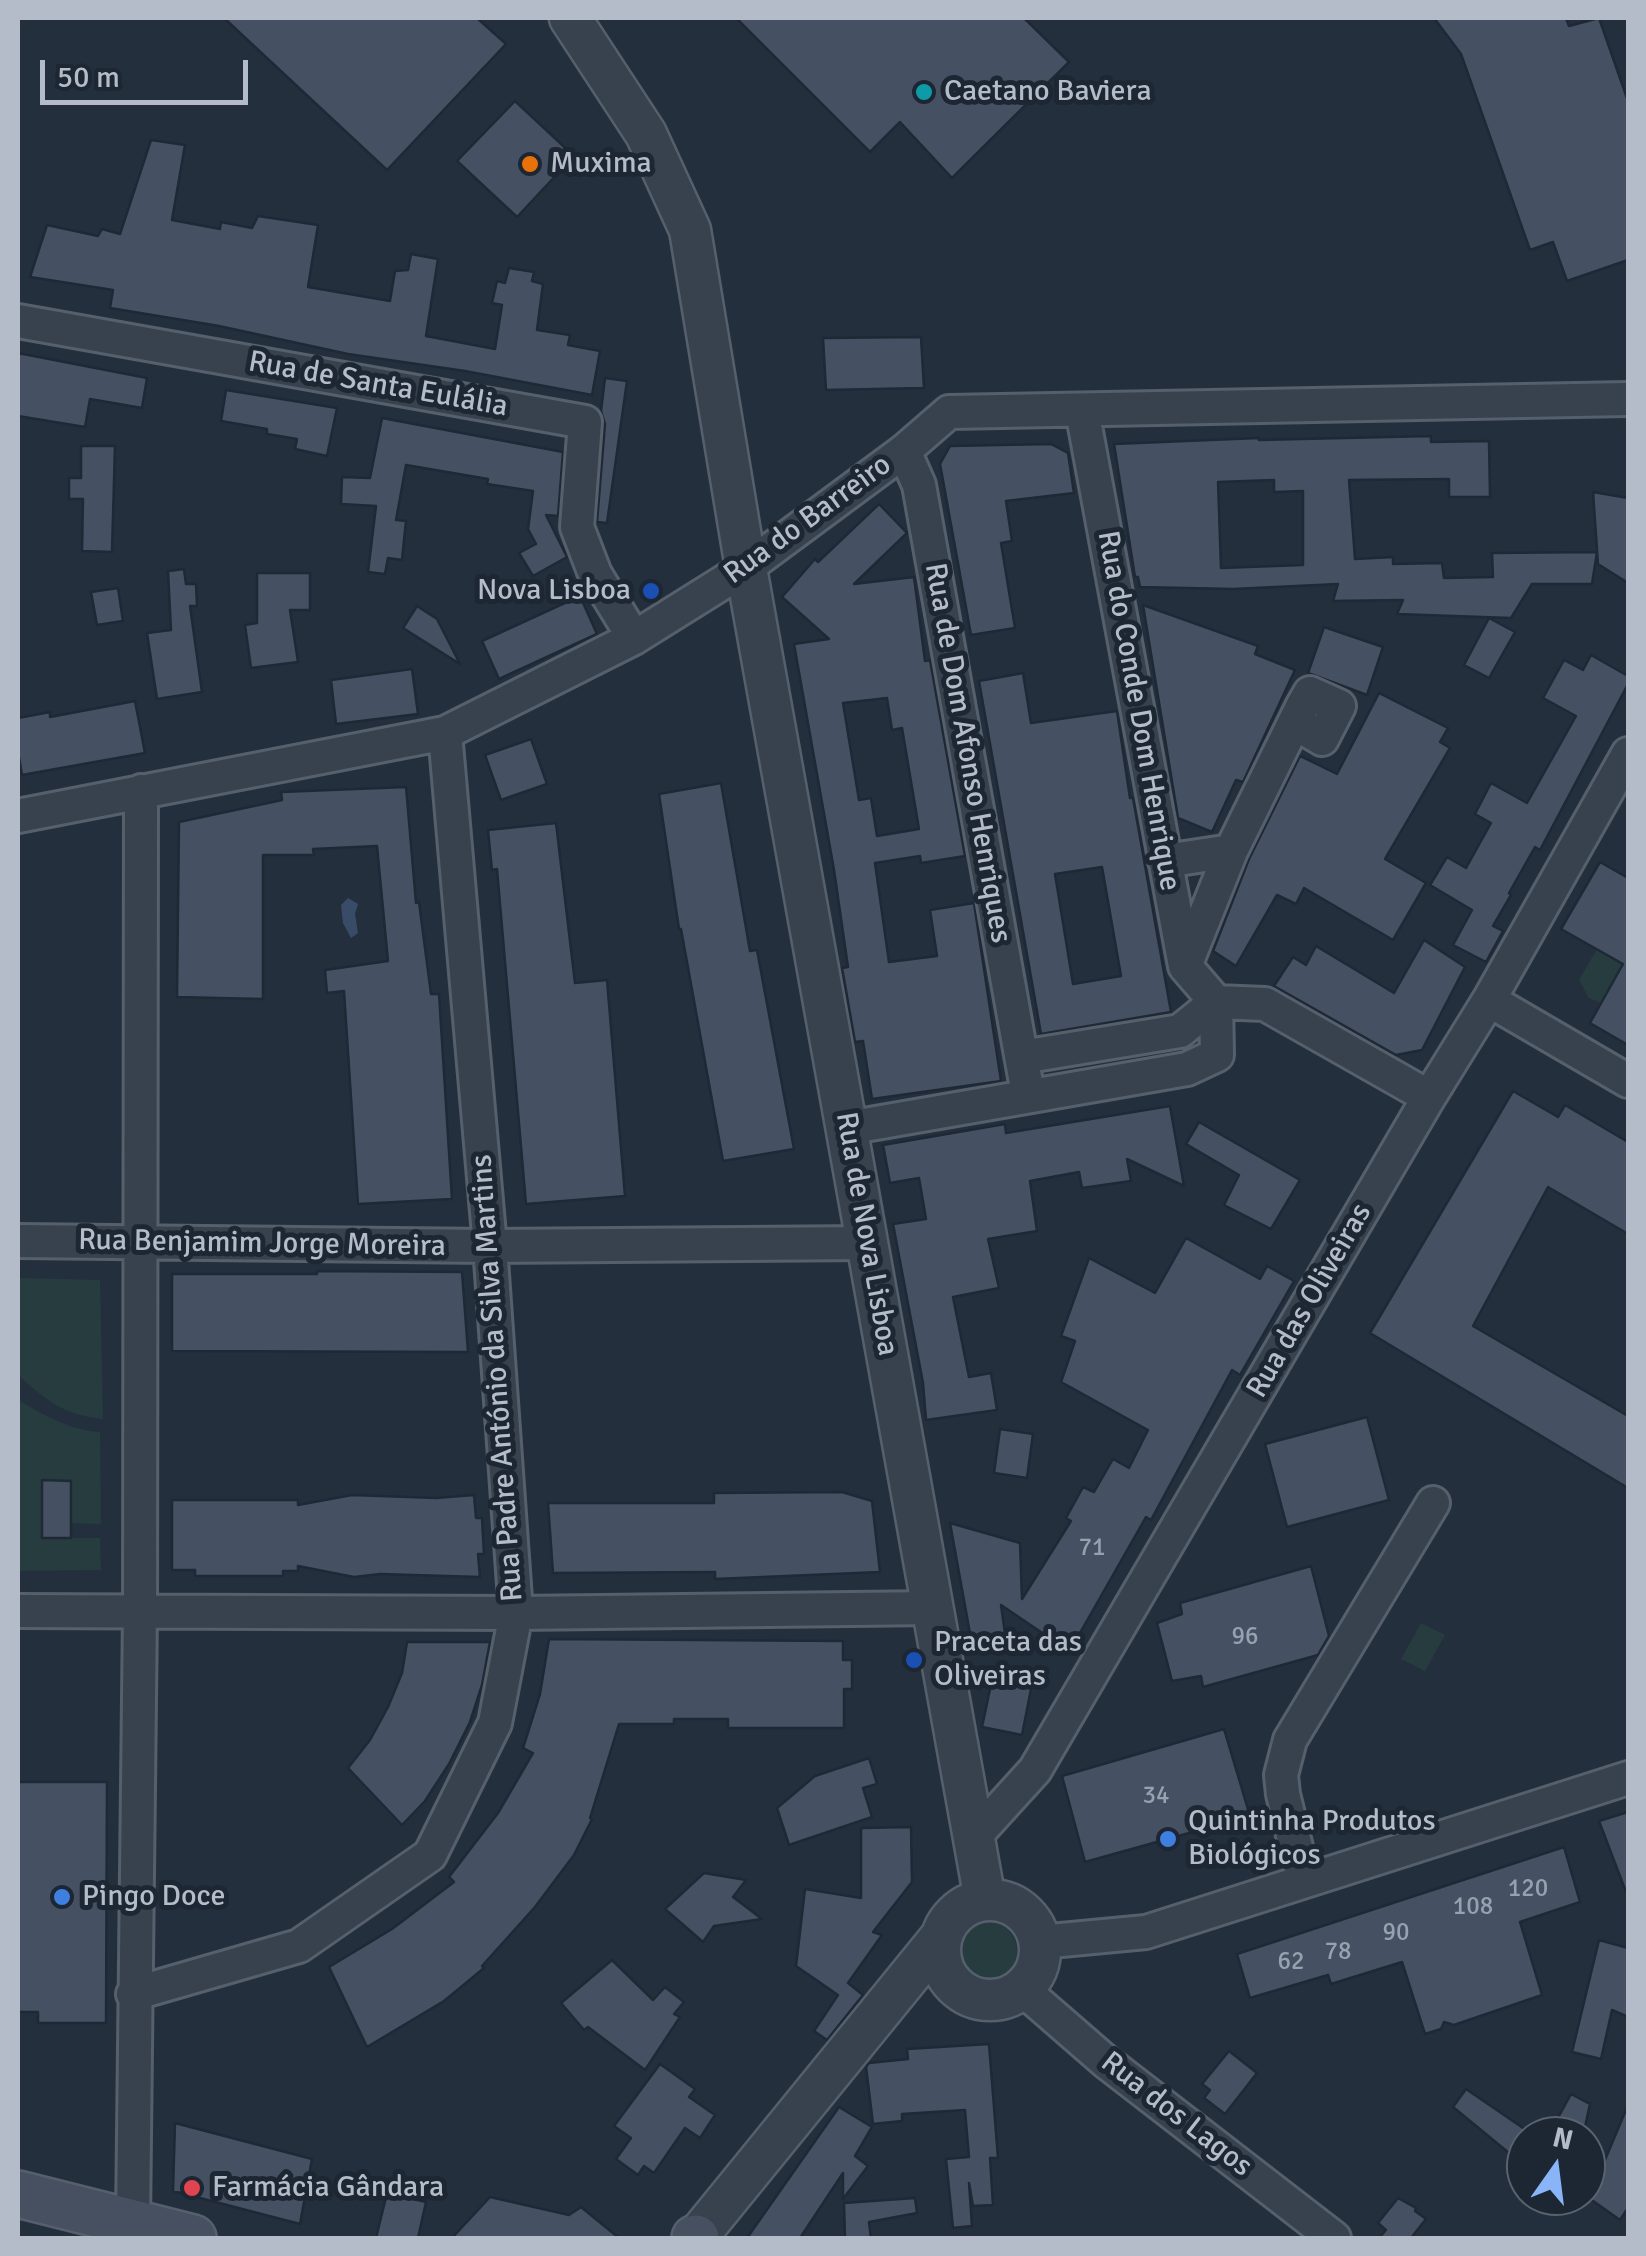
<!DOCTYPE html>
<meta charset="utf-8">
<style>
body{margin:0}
#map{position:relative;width:1646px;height:2256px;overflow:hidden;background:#242f3e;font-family:Signika,sans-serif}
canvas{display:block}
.frame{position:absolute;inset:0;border:20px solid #b4bcc9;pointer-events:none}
.north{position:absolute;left:1506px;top:2116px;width:100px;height:100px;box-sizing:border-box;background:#1d2633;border:2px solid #59626f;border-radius:50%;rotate:14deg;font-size:28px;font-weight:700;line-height:40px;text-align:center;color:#b4bcc9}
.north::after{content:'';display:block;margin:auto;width:35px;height:45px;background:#8ab4f8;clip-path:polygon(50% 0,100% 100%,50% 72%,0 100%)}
.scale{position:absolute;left:40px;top:60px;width:208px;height:45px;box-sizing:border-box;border:5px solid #b4bcc9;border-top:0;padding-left:12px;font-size:30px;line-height:35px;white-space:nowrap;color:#b4bcc9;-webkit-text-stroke:8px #1d2633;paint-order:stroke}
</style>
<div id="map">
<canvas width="1646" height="2256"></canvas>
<div class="frame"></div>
<div class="north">N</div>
<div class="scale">50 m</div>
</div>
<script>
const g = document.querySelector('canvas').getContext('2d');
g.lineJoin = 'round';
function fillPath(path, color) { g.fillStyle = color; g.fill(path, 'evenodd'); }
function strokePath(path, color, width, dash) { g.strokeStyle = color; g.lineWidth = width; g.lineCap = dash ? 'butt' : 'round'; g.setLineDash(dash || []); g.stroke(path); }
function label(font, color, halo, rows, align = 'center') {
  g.font = font + ' Signika,sans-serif'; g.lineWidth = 10; g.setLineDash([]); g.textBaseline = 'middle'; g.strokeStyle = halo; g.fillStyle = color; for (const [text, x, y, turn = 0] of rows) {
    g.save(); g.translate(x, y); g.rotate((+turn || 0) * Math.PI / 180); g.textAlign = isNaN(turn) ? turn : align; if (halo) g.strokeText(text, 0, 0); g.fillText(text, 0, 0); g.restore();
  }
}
fillPath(new Path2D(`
 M1597,949L1623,964L1601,1003L1589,998L1579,980Z
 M18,1278L100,1280L103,1419C63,1415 46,1400 18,1375Z
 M18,1400C44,1415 69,1430 100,1432L101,1524L71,1523L70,1481L43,1480L42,1538H100L101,1570L18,1571Z
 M1421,1623L1445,1635L1425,1671L1401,1659Z
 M959 1951a29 29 0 1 1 58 0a29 29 0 1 1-58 0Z`), '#263c3f');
fillPath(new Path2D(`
 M348,898L358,904L355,914L358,933L351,938L343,923L341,905Z`), '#394c67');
const building = new Path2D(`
 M224,18H477L506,44L387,170Z
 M736,18H1024L1069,62L952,178L900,122L870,152Z
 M1434,18H1566L1569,26L1599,18L1628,101V260L1567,281L1553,242L1530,250L1461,54Z
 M515,101L574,156L517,217L457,161Z
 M151,140L185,145L172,220L220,229L221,222L252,228L258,216L318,225L308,287L390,301L395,271L408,270L411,254L438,259L426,336L495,349L502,305L492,303L497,281L505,283L509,268L534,272L532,281L543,284L537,330L570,335L568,345L600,351L592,395L465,371L348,354L219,326L110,308L113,290L30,277L47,225L98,236L102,229L120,234Z
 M921,337L924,388L826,390L823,338Z
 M18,353L147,378L142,408L90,399L85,427L18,416Z
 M605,378L627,381L607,523L597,522L605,424L601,411Z
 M226,390L337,408L327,456L295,449L297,439L267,434V429L221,421Z
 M382,418L563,452L558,516L546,515L567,557L533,576L519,553L536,544L528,529L533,491L487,484L488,479L406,465L396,520L406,521L402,560L388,558L385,574L368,572L376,506L341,504L342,477L370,478Z
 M1431,436V442L1489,441L1490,497H1449V479L1349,480L1355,559L1393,557V564L1442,563L1444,578L1493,577L1492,553L1597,552L1592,584H1532L1511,618L1397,614L1403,600L1333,601L1338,584L1233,589L1140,587L1138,577H1135L1114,444L1259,438V440ZM1274,480V492L1303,491V565L1221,568L1218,482Z
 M1051,444L1068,453L1074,493L1006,501L1012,541L1001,543L1015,628L971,635L940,464L950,446Z
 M81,446H115L112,552L82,551L83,499H69V478H81Z
 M1593,492L1628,498V583L1598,564Z
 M879,504L907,533L854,584L914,577L925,661L930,660L965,856L921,863L920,856L875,863L889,962L937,956L930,910L974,903L1001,1081L872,1099L863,1041L855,1042L844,979L842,968L848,967L834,870L794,644L829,639L782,597L815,559L818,562ZM887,698L892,730L902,728L919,829L877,836L871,798L859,800L843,703Z
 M184,569L186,584H196L197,606H190L202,692L157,699L147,633L171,630L168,571Z
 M257,573H310V610H290L298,662L251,668L245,625L257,623Z
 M118,588L123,621L97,625L91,592Z
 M580,596L597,634L499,679L482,641Z
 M1143,605L1258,646L1255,654L1295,670L1243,782L1236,780L1212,832L1178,818Z
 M417,606L437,619L460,664L403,628Z
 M1489,618L1515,632L1489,678L1464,665Z
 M1324,627L1383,647L1367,695L1308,673Z
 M1591,655L1628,676V684L1540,850L1535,847L1509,893L1511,895L1493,926L1503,931L1486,962L1453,945L1472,910L1430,885L1447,857L1466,868L1491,823L1475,814L1491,783L1527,803L1576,716L1543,698L1564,660L1583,670Z
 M412,669L418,714L336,724L331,680Z
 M1023,673L1031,723L1117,711L1130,798H1133L1171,1012L1041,1034L979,681ZM1102,867L1121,976L1073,984L1055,874Z
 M1379,693L1448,728L1440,742L1450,748L1385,859L1426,883L1393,940L1304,888L1296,904L1277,895L1236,966L1213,951L1249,859L1300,756L1337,774Z
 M135,701L145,753L22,775L18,752V718L50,712V717Z
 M531,739L547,784L501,800L485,755Z
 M721,783L750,951L757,950L794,1149L723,1161L681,929H679L659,794Z
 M406,787L416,903L419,902L431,994H439L452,1199L358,1204L344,991L327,993L325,970L388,961L377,846L313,849L314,855H263V999L177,997L179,822L282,800L281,792Z
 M556,823L575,983L607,980L625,1196L526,1204L497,869L492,870L488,830Z
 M1600,862L1628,878V1045L1590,1023L1623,964L1561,929Z
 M1424,940L1465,967L1422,1050L1396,1055L1274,986L1293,957L1306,965L1316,946L1394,993Z
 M1513,1091L1558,1117L1565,1105L1628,1142V1234L1548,1187L1473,1326L1628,1416V1488L1370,1333Z
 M1170,1106L1184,1186L1127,1159L1131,1181L1082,1188L1079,1172L1030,1181L1037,1231L988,1239L999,1288L953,1297L969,1377L991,1373L997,1410L926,1420L923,1383L893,1224L926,1219L919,1178L890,1183L883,1145L1005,1124L1006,1133Z
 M1199,1122L1300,1180L1271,1229L1224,1205L1239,1175L1186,1144Z
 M1186,1238L1260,1279L1267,1266L1294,1281L1240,1375L1232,1370L1151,1520L1146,1517L1072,1647H1063L1001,1605L1005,1633L971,1639L950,1523L1020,1543L1022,1599L1071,1521L1066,1518L1083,1487L1094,1492L1113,1459L1129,1468L1148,1430L1061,1382L1075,1341L1061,1336L1089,1258L1155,1293Z
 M317,1271L462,1272L468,1352L172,1351V1274H317Z
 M1367,1417L1389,1500L1287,1527L1265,1444Z
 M1000,1429L1033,1434L1027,1478L994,1473Z
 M42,1480L71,1481V1538H42Z
 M842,1492L872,1501L880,1572L715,1579V1572L553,1573L548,1503H714V1493Z
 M352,1495L436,1498L474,1495L476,1518H482L484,1554H478L480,1577L380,1574L354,1577L298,1566V1571H283V1576H195V1570H172V1500H298V1505Z
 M1311,1566L1329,1636L1318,1655L1203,1687L1201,1676L1172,1681L1157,1623L1182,1614L1180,1603Z
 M549,1639L843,1641V1660H852V1689H844V1728H728V1719H674V1724H619L590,1818L592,1819L574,1855L535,1907L482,1966L484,1968L444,2001L367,2047L329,1967L392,1929L454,1882L449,1877L498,1813L533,1753L523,1748L540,1694Z
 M407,1642H490L482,1685L470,1722L449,1764L425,1801L402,1825L348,1768L370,1740L388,1707L402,1673Z
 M993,1675L1032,1684L1022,1735L982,1727Z
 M1224,1729L1250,1816L1085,1862L1062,1776Z
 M869,1758L877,1784L863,1788L872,1817L789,1845L777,1808L815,1776Z
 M18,1782H107L106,2023H38V2012H18Z
 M1628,1812V1892H1626L1599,1821Z
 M911,1827L912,1882L873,1932L882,1935L848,1983L863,1995L827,2040L814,2031L838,1995L796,1966L805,1889L861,1898V1828Z
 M1564,1847L1580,1902L1520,1922L1542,1995L1454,2025L1444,2022L1441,2029L1425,2034L1402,1962L1331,1984L1328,1975L1250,1998L1237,1954Z
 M704,1873L746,1880L733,1897L762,1919L714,1926L703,1942L665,1909Z
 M1599,1940L1628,1948V2017L1612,2010L1601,2059L1572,2052Z
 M612,1960L653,2000L665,1987L684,2002L674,2014L680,2017L645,2070L588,2027L584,2030L561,2003Z
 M989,2044L998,2158H990L993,2205L973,2206L969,2183L972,2226L953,2228L946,2159L969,2157L965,2110L902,2114V2121L873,2124L866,2067L869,2063L908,2059L907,2049Z
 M1229,2051L1257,2073L1225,2114L1204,2098L1210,2090L1202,2084Z
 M660,2064L695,2089L689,2097L715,2115L700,2138L685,2128L654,2173L644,2166L638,2175L616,2159L631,2138L614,2126Z
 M1466,2089L1526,2130V2167L1453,2107Z
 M1571,2094L1590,2104L1583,2136H1548Z
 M1628,2105V2208L1620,2220L1589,2198Z
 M839,2107L872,2127L855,2156L868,2166L843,2199V2173L800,2238H747Z
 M175,2123L312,2159L300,2224L173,2191Z
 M387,2193L426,2202L418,2238H376Z
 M490,2197L569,2215L581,2207L619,2238H452Z
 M915,2198L917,2213L869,2222L871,2238H845L844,2203Z
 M1398,2198L1416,2208L1415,2211L1426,2219L1411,2238H1379L1386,2230L1378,2223Z`);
fillPath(building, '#455162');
strokePath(building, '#1f2835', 2.5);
const minor = new Path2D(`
 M18,321L585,422L577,527L595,574L634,638
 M1082,410L1185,966L1216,1002
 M904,451L919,485L1028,1094
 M18,816L445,733L634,638L746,568L904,451L949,412L1628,399
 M1165,861L1231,851
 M1185,966L1231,851L1302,707L1310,693L1339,706L1322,739L1295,723
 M1489,1000L1628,1081
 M1216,1002L1265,1004L1429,1097
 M1022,1057L1180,1031L1216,1002
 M847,1128L1187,1069L1217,1055L1216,1002
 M18,1241L490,1246L867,1243
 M18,1611L516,1613L935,1608
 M975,1836L1035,1770L1429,1097L1489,1000L1628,754
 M1304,1880L1283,1794L1281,1775L1290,1740L1433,1503
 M1040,1942L1146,1932L1628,1778
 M1021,1988L1105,2061L1334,2238
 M133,1994L299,1946L430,1855L495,1723L516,1613L490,1246L445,733
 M133,2223L140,1611L141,791`);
const tertiary = new Path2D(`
 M570,18L646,134L690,230L746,568L985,1900
 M940 1950a50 50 0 1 1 100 0a50 50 0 1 1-100 0Z
 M696,2238L941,1937`);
const secondary = new Path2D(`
 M18,2194L193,2238
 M695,2238H696`);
strokePath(minor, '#565f6c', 38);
strokePath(tertiary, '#565f6c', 45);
strokePath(secondary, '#565f6c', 50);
strokePath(minor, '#38414e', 32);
strokePath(tertiary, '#38414e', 40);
strokePath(secondary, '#465061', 45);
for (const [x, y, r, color] of [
 [924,92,10,"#0f9aa8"],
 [530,164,10,"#e8710a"],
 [651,591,10,"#1a4fb4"],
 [914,1660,10,"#1a4fb4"],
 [1168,1839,10,"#3f7fe0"],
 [62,1897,10,"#3f7fe0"],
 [192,2188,10,"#e0444e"]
]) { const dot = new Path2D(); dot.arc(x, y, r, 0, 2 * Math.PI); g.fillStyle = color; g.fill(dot); strokePath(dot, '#1d2633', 4); }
label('25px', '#98a1af', null, [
 ["71",1092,1548],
 ["96",1245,1637],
 ["34",1156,1796],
 ["120",1528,1889],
 ["108",1473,1907],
 ["90",1396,1933],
 ["78",1338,1952],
 ["62",1291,1962]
]);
label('30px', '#b4bcc9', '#1d2633', [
 ["Caetano Baviera",944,92],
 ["Muxima",550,164],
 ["Nova Lisboa",631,591,"right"],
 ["Praceta das",934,1643],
 ["Oliveiras",934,1677],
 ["Quintinha Produtos",1188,1822],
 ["Biológicos",1188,1856],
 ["Pingo Doce",82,1897],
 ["Farmácia Gândara",212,2188]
], 'left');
label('30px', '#b4bcc9', '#1d2633', [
 ["Rua de Santa Eulália",378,385,10],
 ["Rua do Barreiro",808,520,-36],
 ["Rua do Conde Dom Henrique",1138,711,80],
 ["Rua de Dom Afonso Henriques",967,753,80],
 ["Rua de Nova Lisboa",866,1234,80],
 ["Rua Benjamim Jorge Moreira",262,1244,1],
 ["Rua das Oliveiras",1310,1301,-60],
 ["Rua Padre António da Silva Martins",498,1378,-94],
 ["Rua dos Lagos",1176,2115,38]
]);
</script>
